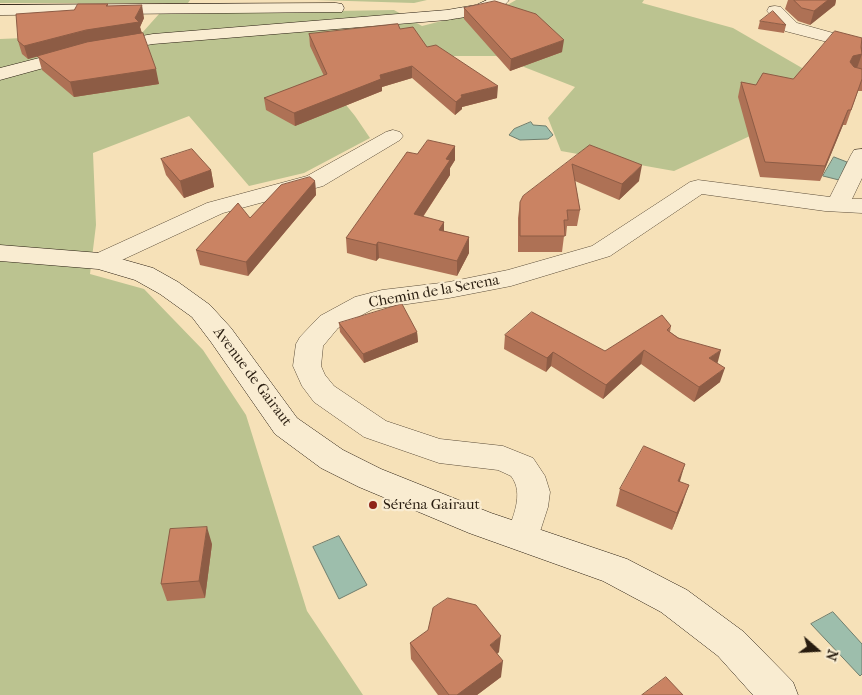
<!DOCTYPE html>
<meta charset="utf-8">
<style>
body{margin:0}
#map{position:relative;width:862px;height:695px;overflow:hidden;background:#f6e1b8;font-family:"IM FELL French Canon",serif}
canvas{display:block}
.north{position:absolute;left:792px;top:625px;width:50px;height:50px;-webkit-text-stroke:4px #f9ecd1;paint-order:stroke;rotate:109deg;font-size:14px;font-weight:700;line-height:20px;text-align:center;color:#281c0f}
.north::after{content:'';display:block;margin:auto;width:18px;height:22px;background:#281c0f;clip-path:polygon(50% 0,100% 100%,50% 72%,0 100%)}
</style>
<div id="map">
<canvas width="862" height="695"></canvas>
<div class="north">N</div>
</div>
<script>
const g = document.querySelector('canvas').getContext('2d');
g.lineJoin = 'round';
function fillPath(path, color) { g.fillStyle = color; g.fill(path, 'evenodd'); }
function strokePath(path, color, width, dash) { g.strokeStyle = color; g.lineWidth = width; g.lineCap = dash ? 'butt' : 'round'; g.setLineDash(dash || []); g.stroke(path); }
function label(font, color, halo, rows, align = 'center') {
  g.font = font + ' "IM FELL French Canon",serif'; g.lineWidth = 4.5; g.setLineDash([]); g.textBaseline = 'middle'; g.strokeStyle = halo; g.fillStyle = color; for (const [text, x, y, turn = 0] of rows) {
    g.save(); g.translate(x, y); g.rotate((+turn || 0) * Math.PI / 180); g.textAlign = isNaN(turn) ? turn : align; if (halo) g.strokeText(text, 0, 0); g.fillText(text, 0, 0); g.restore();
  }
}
fillPath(new Path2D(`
 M0,0H190L188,3H0Z
 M316,0H427L414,3Z
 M516,0H644L642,3L733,28L809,72L750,136L674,171L561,151L548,118L575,87L496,56H382L325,79L355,116L370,138L304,173L249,186L189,116L93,153L96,225L90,274L144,289L203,350L246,415L307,611L363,695H0V39L142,33L159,14L394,10L422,26L509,4Z`), '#bbc390');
const water = new Path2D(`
 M531,122L533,125L546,126L553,135L548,139L520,140L509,135L514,129Z
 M834,157L847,162L839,180L823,176Z
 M339,536L367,585L339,599L313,547Z
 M833,612L862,644V674L860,676L811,624Z`);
fillPath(water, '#9dbeac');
strokePath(water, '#6e7d6d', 1);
const street = new Path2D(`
 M775,6L781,7L797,23L862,41V51L785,31L767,11L769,7Z
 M393,130L400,132L403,136L400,140L323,186L223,213L109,266L100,269L91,266L88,261L91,256L207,203L307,176L386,132Z
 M862,149V178L852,199H862V213L825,211L702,194L610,256L511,286L449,298L373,309L338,328L323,346L321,366L325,375L334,386L386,421L440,439L503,446L533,458L545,476L550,492L548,507L535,547L523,551L511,547L506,537C512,518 525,494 511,476L498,470L439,463L364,437L314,402L302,386L293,366L296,344L300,337L320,316L355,297L382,290L449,282L508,270L592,246L690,182L698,180L830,197L851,155L854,150Z`);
const secondary = new Path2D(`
 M487,0H509C500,14 463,17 447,20L153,44L91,55L0,80V68L90,45L153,34L447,10L476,5Z
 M336,3L342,4L344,8L342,12L0,15V5Z
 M0,245L100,253L153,268L178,282L210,305L231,328L297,418L343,450L381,469L491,513L627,559L687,590L744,632L793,682L798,695H753L718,656L661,612L603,581L469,533L359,487L321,468L275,434L211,342L192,317L160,294L135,280L98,269L0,261Z`);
strokePath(street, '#5c4d39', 1);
strokePath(secondary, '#281c0f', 1);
fillPath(street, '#f9ecd1');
fillPath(secondary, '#f9ecd1');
fillPath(new Path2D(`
 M788,0H836L835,5L810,25L798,21L785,9Z
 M108,4V6L144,18L140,27L159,84L74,97L42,70L38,56L28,59L22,54L18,41L74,10Z
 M464,8L562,52L510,71L464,19Z
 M760,21L786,25L784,33L758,29Z
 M400,29L427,47L497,98L462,107V109L455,115L412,78L382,87V91L295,126L266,110L264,98L324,76L310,46L309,34Z
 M862,38V91H858L846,125H843L820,181L760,177L738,97L741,82L756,85L793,79Z
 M590,145L639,181L619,200L575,181L580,210L577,226H567L566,236H564L562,252H518V218L520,202Z
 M455,146V160L450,168V175L423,217L444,222V231L469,237V253L457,276L379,258L376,261L347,253L346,238Z
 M161,159L211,170L214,187L184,198L166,175Z
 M315,181L316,195L248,276L200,265L196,250L250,218Z
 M339,323L417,332L418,342L364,363L340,332Z
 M671,326L670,332L717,363L720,382L694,402L641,364L603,399L551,366L546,372L504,349L505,335L605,351Z
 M680,481L683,502L672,530L616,506L620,489Z
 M212,544L205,598L167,601L161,584Z
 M410,643L499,652L497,654L501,677L477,695H438L411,659Z`), '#ae7155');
fillPath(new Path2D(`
 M828,0H836L835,5L810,25L814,11Z
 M142,5L144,18L140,27L142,34L90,43L28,59L24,46L135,18Z
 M564,40L562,52L510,71L511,59Z
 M862,47V54L857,68L848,70L850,62L853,56Z
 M412,66V78L382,87V91L295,126L294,113L380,75Z
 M156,69L159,84L74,97L70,82Z
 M498,86L497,98L462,107V109L455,115L456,102L461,95Z
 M848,110L843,125L820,181L825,166Z
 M455,146V160L450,168V175L414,230V214L446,159Z
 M642,165L639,181L619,200L622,184Z
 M211,170L214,187L184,198L180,181Z
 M315,181L316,195L248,276L246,262Z
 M444,222V237L439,230Z
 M469,237V253L457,276V261Z
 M378,242L379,258L376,261V245Z
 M417,332L418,342L364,363L363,354Z
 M644,350L641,364L603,399L606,385Z
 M721,350L717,365L709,358Z
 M553,352L551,366L546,372L547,358Z
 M725,368L720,382L694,402L699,387Z
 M685,464L680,481H678Z
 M689,485L683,502L672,530L677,513Z
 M207,527L212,544L205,598L199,581Z
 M501,636L499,652L488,661L490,645Z
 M503,661L501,677L477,695H457Z`), '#8d5c45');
const building = new Path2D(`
 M794,0H828L814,11L802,8Z
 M495,1L536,14L564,40L511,59L464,8Z
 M78,4H108L106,6L142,5L135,18L139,22L86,30L24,46L18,41L16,14L74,10Z
 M773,11L786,25L760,21Z
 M398,24L400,29L413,27L427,47L436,45L498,86L461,95L462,97L456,102L412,66L380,75L381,79L294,113L264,98L327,74L309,34Z
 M835,31L862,38L861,47L862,54L853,56L850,62L854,67L862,69V79L851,110H848L825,166L765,162L741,82L756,85L763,73L793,79Z
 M143,33L156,69L70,82L37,56L87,42Z
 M428,140L455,146L446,159L450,160L414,214L444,222L439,230L469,237L457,261L378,242L376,245L346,238L407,152L417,154Z
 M590,145L642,165L622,184L572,164L580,210H567L568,220H564L565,236H520V202L523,196Z
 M192,149L211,170L180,181L161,159Z
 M310,177L315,181L246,262L196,250L238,203L250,218L281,185Z
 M402,304L417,332L363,354L339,323Z
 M532,312L605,351L662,315L671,326L667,330L678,338L721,350L709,358L725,368L699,387L644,350L606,385L553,352L547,358L505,335Z
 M644,446L685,464L678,481L689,485L677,513L620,489Z
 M207,527L199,581L161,584L170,529Z
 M448,598L476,605L501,636L490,645L503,661L457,695H449L410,643L428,630L433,608Z
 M666,677L683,695H642Z`);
fillPath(building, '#ca8363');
strokePath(building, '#8d5c45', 1);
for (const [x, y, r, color] of [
 [373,505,5,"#8f2418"]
]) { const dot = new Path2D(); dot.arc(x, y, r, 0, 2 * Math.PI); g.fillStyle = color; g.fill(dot); strokePath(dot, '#f9ecd1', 2); }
label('15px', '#281c0f', '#f9ecd1', [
 ["Chemin de la Serena",434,292,-10],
 ["Avenue de Gairaut",252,377,53]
]);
label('15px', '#281c0f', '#f9ecd1', [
 ["Séréna Gairaut",383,505]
], 'left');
</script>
